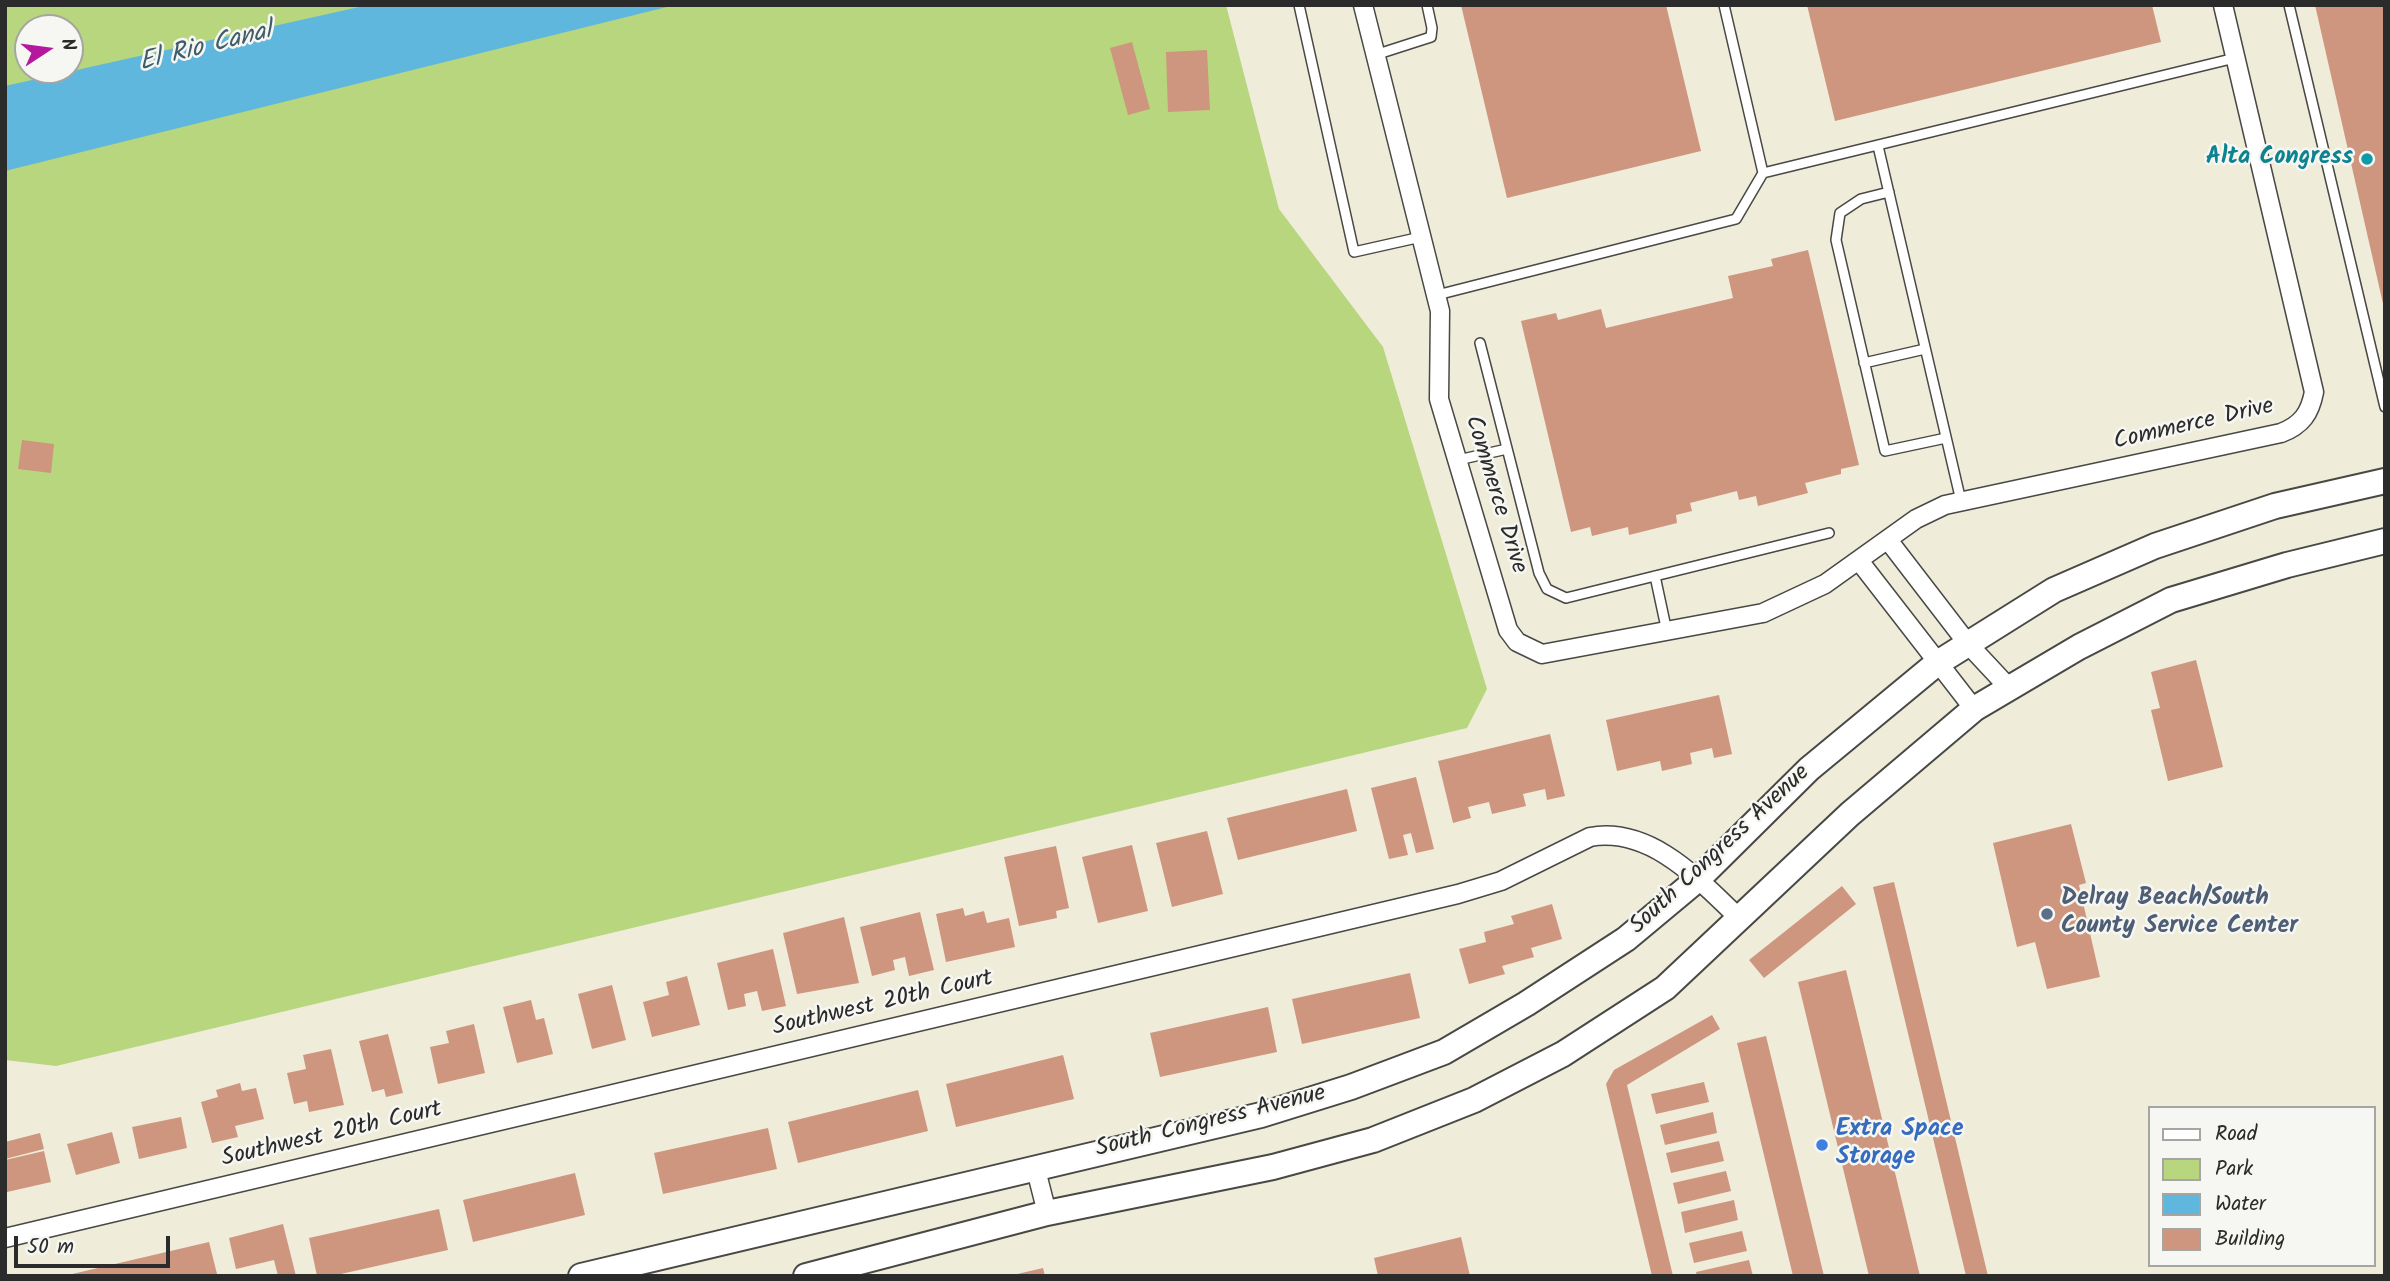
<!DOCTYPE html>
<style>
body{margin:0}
#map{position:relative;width:2390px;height:1281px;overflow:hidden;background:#efecda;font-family:Kalam,sans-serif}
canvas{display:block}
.frame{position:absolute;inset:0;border:7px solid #2b2b2b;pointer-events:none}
.legend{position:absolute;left:2148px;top:1106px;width:228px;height:161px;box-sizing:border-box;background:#f6f6f2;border:2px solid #a5a5a2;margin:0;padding:9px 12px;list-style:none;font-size:21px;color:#2b2b2b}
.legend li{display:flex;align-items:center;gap:14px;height:35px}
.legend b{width:35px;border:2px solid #a5a5a2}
.north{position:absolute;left:14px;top:14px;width:70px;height:70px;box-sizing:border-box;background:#f6f6f2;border:2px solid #a5a5a2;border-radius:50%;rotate:77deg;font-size:19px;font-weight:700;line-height:28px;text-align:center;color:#2b2b2b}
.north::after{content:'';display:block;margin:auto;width:24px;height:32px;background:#b5179e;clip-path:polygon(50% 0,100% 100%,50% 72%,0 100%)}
.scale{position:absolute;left:14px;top:1236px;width:156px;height:32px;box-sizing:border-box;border:4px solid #2b2b2b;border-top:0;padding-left:9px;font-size:21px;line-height:24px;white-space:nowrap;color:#2b2b2b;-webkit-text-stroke:5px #f6f6f2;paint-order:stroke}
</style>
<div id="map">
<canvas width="2390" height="1281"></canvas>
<div class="frame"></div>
<ul class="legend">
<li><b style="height:9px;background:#fff"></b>Road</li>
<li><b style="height:19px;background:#b7d67d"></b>Park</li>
<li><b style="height:19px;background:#60b7dd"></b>Water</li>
<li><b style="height:19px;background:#ce967f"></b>Building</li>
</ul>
<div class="north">N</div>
<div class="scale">50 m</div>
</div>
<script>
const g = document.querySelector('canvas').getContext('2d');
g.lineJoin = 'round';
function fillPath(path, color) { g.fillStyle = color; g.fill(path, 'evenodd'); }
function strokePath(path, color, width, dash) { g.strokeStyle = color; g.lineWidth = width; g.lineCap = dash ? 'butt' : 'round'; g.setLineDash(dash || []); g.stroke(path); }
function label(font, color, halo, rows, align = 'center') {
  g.font = font + ' Kalam,sans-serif'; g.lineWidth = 5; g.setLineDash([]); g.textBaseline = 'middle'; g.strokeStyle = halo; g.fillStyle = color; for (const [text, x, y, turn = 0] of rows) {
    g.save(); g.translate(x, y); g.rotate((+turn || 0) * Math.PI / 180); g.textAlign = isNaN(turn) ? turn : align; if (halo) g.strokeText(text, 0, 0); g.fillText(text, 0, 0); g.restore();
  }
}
fillPath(new Path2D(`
 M5,5H1226L1279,209L1383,347L1487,689L1467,728L56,1066L5,1060ZM28,28H70V70H28Z`), '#b7d67d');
fillPath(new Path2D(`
 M368,5H675L5,171V86Z`), '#60b7dd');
fillPath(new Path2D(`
 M1461,5H1666L1701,151L1507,198Z
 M1807,5H2152L2161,42L1835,121Z
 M2315,5H2385V308H2384Z
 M1132,42L1150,109L1128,115L1110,48Z
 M1207,50L1210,110L1168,112L1166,52Z
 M1808,250L1859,465L1841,469V474L1805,483L1808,493L1758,506L1756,496L1739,500L1737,491L1690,503L1692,511L1676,515L1677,523L1629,535L1628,527L1592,536L1590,527L1571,532L1521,321L1556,313L1558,320L1601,309L1606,328L1733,298L1728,276L1773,266L1771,259Z
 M22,440L54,444L51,473L18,469Z
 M2196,660L2223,767L2168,781L2151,710L2160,708L2151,672Z
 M1719,695L1732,754L1714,758L1712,748L1690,753L1692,764L1662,771L1660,761L1617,771L1606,720Z
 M1550,734L1565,796L1547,800L1545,789L1523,794L1526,806L1492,814L1489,802L1468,807L1471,818L1453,823L1438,761Z
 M1416,777L1434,849L1416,853L1411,833L1403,835L1408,855L1389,859L1371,788Z
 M1347,789L1357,831L1238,860L1227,818Z
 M2071,824L2086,883L2079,885L2100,977L2047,989L2035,942L2017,947L1993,843Z
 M1207,831L1223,894L1172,907L1156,843Z
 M1132,845L1148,911L1098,923L1082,857Z
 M1056,846L1069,908L1056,911L1057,918L1019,926L1004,857Z
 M1894,882L1988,1276H1966L1873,887Z
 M1842,886L1856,904L1764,978L1749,960Z
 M1552,904L1562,939L1531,948L1534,957L1502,966L1505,974L1469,984L1459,949L1486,942L1484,932L1514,924L1511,916Z
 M963,908L965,916L984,911L987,923L1009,918L1015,947L946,962L936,914Z
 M920,912L934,970L909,976L905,957L893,960L895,970L872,976L860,927Z
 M844,917L859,983L797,994L783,933Z
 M773,949L786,1006L762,1011L757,991L744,994L746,1006L728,1010L717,963Z
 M1846,970L1920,1276H1869L1798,982Z
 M1410,973L1420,1018L1302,1044L1292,999Z
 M687,976L700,1025L652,1037L643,1002L669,995L666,982Z
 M612,985L626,1040L592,1049L578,994Z
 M531,1000L536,1020L544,1018L553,1054L517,1063L503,1007Z
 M1268,1007L1277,1052L1160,1077L1150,1033Z
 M1712,1015L1720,1029L1627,1085L1673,1276H1652L1606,1084L1614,1070Z
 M474,1024L485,1073L438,1084L430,1047L449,1043L446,1031Z
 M388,1034L403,1093L386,1097L384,1089L372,1092L359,1041Z
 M1766,1036L1824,1276H1793L1737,1043Z
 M331,1049L344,1105L309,1112L307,1101L294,1104L287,1073L306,1069L303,1055Z
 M1063,1055L1074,1099L956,1127L946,1084Z
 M1704,1082L1709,1102L1656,1114L1651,1094Z
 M240,1083L242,1091L256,1088L264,1119L235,1126L238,1137L212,1143L201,1102L218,1097L216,1090Z
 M918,1090L928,1131L798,1163L788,1122Z
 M1713,1112L1717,1133L1665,1145L1660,1125Z
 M181,1117L187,1148L139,1159L132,1127Z
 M768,1128L777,1169L663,1194L654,1153Z
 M112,1132L120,1163L76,1175L67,1144Z
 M40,1133L44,1149L5,1159V1142Z
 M1719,1141L1724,1161L1671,1173L1666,1153Z
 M44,1151L51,1182L7,1192L5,1160Z
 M1726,1171L1731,1191L1678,1204L1673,1183Z
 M575,1173L585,1215L473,1242L463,1200Z
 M1734,1200L1738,1220L1685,1233L1681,1212Z
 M439,1209L448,1250L332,1276H317L309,1238Z
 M283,1224L296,1276H278L274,1260L236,1269L229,1238Z
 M1742,1231L1747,1251L1694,1263L1689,1243Z
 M1461,1237L1470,1276H1378L1374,1258Z
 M209,1242L217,1274L68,1276V1275Z
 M1749,1260L1753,1276H1697L1696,1272Z
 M1043,1268L1045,1276H1013V1275Z`), '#ce967f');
const service = new Path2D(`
 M1299,5L1354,252L1421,237
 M1724,5L1763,173
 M2289,5L2385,407
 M1375,55L1431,37L1432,28L1427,5
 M1878,146L1961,501
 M1889,192L1861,199L1840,213L1836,240L1885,451L1946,438
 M1437,295L1736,219L1763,173L2235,58
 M1480,343L1539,573L1547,589L1566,598L1829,533
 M1864,363L1925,349
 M1458,460L1507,449
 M1655,576L1667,632`);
const minor = new Path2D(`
 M1363,5L1440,311L1439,399L1508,630L1517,642L1542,654L1763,613L1825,584L1916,519L1945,505L2281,433C2302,425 2310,413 2314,392L2223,5
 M1888,540L1968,644L2010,689
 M1860,562L1974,709
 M1035,1166L1047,1213
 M5,1238L1458,894L1501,881L1590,837C1651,826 1700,881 1740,919`);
const secondary = new Path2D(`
 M581,1276L1261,1115L1351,1087L1444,1052L1526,1004L1626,939L1698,879L1809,769L1936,664L2054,590L2155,546L2275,506L2385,481
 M806,1276L1047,1213L1273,1167L1373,1140L1474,1100L1563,1054L1665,988L1850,814L1974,709L2079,647L2171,600L2287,565L2385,541`);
strokePath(service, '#484845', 12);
strokePath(minor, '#484845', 21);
strokePath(secondary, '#484845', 28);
strokePath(service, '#fff', 9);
strokePath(minor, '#fff', 18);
strokePath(secondary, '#fff', 24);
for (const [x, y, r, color] of [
 [2367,159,7,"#0f9aa8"],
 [2047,914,7,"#5c6f8a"],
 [1822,1145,7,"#3f7fe0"]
]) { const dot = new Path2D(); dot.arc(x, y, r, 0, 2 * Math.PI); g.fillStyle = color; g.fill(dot); strokePath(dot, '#f6f6f2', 2.5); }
label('bold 24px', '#0d838f', '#f6f6f2', [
 ["Alta Congress",2353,159]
], 'right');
label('24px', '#2b2b2b', '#f6f6f2', [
 ["Commerce Drive",2194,426,-13],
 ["Commerce Drive",1494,495,73],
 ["South Congress Avenue",1721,851,-43],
 ["Southwest 20th Court",883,1005,-13],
 ["South Congress Avenue",1211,1123,-14],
 ["Southwest 20th Court",332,1136,-13]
]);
label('bold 24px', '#4e5e75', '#f6f6f2', [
 ["Delray Beach/South",2061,900],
 ["County Service Center",2061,928]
], 'left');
label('bold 24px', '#366cbe', '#f6f6f2', [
 ["Extra Space",1836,1131],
 ["Storage",1836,1159]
], 'left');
label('italic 26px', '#3e5c69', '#f6f6f2', [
 ["El Rio Canal",206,49,-14]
]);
</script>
